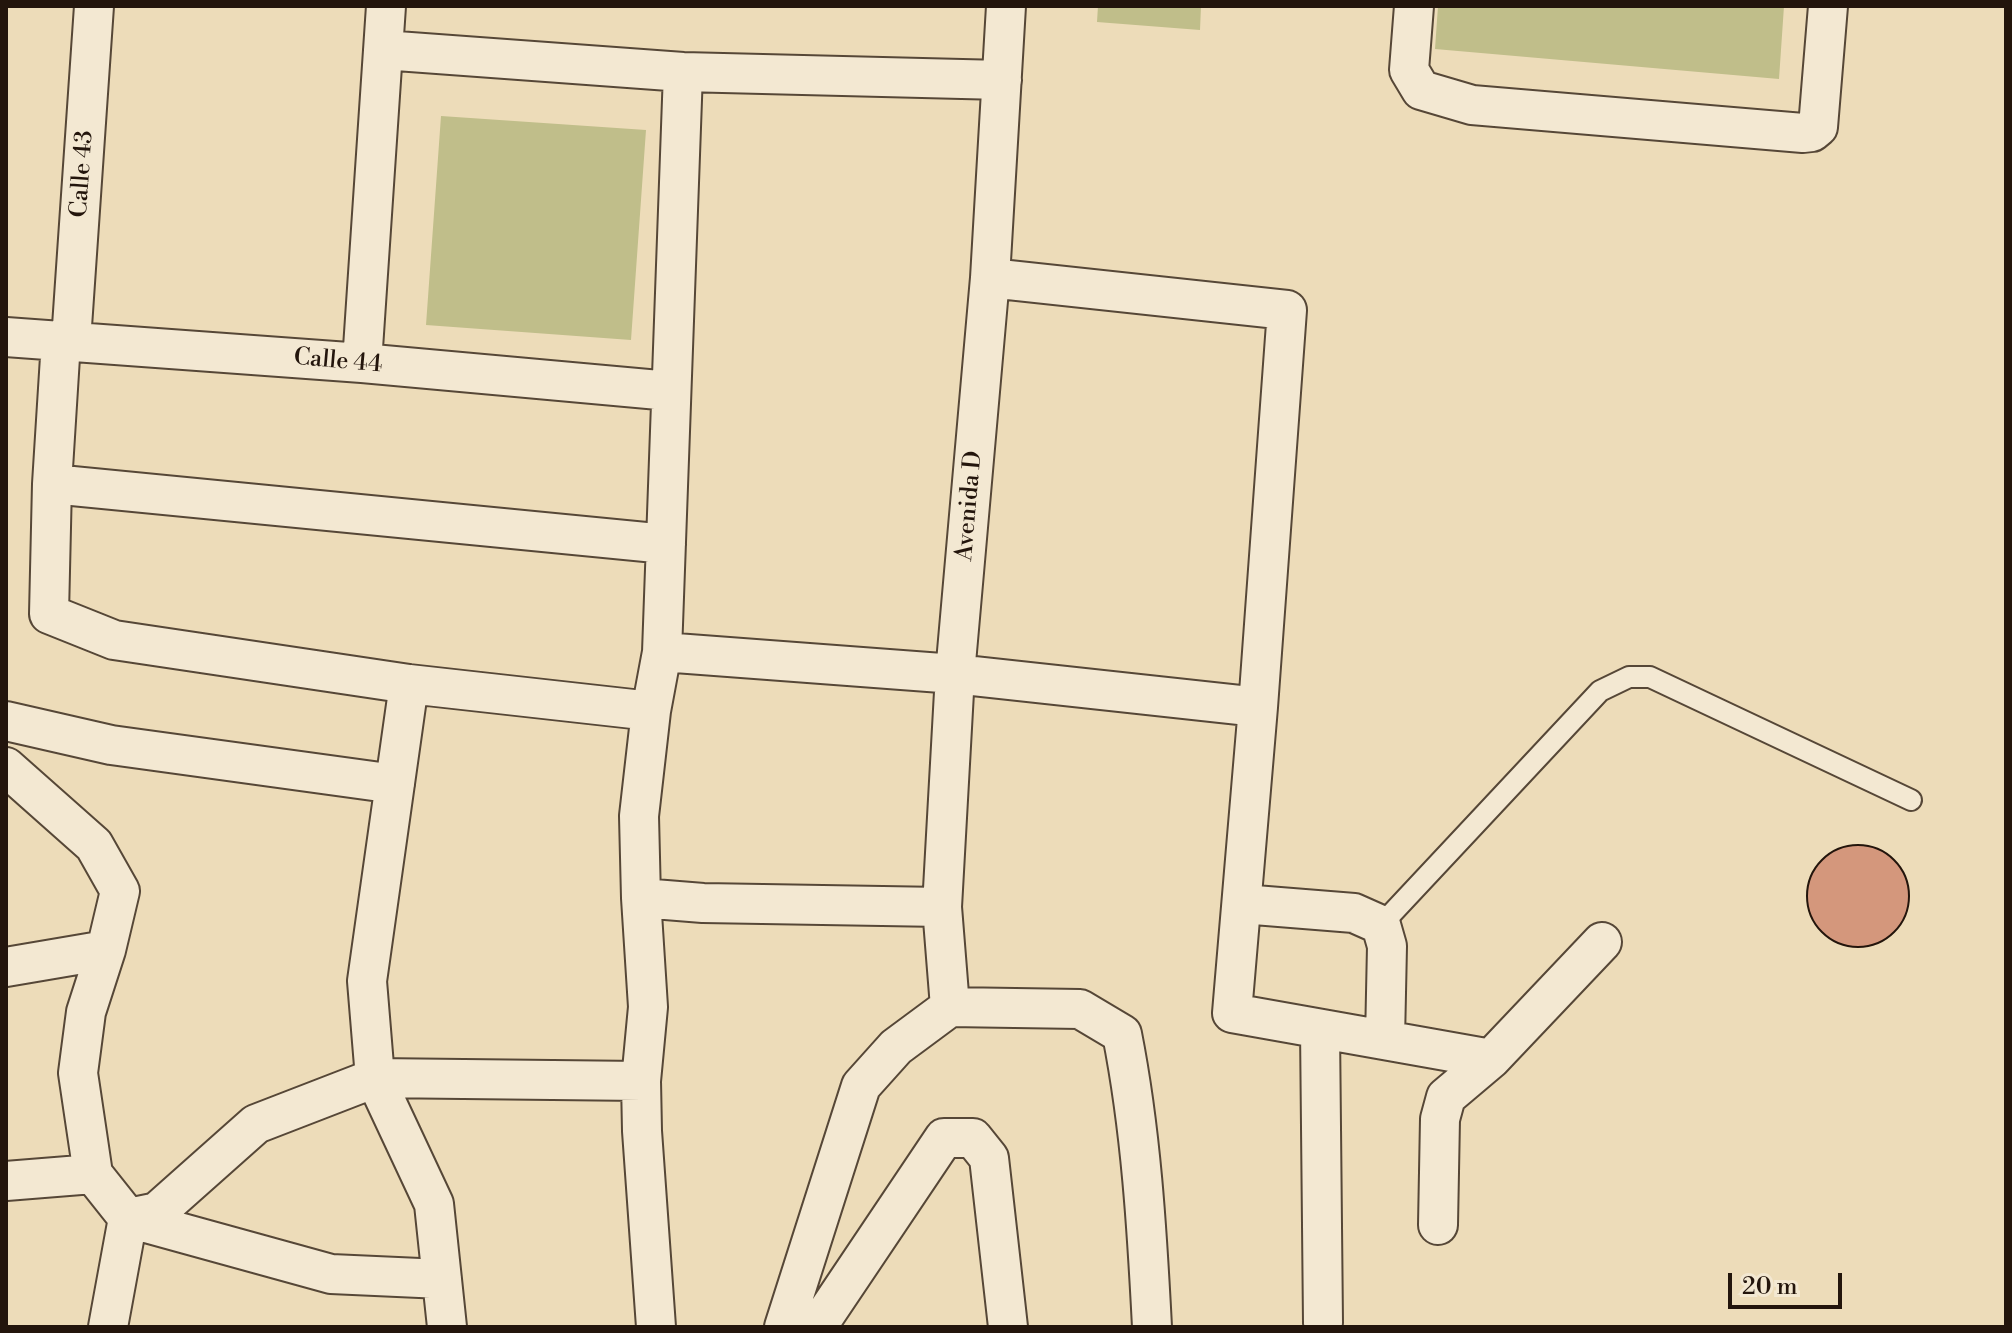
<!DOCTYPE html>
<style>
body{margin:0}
#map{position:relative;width:2012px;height:1333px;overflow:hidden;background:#eddcb9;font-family:"Libre Bodoni",serif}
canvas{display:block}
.frame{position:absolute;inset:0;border:8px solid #23150c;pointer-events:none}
.scale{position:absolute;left:1728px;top:1273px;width:114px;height:36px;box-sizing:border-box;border:4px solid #23150c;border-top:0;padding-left:10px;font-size:24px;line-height:28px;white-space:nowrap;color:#23150c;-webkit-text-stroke:6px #f3e8d2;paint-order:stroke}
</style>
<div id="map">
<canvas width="2012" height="1333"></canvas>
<div class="frame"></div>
<div class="scale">20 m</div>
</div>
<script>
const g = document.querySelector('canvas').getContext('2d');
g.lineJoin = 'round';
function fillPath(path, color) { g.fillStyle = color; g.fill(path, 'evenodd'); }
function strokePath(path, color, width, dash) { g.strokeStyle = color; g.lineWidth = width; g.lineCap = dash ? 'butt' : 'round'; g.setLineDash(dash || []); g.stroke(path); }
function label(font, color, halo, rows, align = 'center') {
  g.font = font + ' "Libre Bodoni",serif'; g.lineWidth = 6; g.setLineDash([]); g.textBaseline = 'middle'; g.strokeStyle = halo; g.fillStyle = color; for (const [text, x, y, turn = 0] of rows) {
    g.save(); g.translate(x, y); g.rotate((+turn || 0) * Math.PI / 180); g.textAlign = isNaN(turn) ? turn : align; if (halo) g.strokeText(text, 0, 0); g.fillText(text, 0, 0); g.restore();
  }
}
fillPath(new Path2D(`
 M1098,6H1201L1200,30L1097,22Z
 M1438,6H1784L1779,79L1435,49Z
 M441,116L646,130L631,340L426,325Z`), '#c0be8a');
const building = new Path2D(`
 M1807 896a51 51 0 1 1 102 0a51 51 0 1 1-102 0Z`);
fillPath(building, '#d4977c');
strokePath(building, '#23150c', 2);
const lane = new Path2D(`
 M1381,925L1600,691L1629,677H1650L1911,800`);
const street = new Path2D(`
 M1414,6L1409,70L1421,90L1472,105L1803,133L1812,132L1818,127L1828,6
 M383,50L683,72L1002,80
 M990,278L1287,310L1258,707L1232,1013L1491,1059L1602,942
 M6,337L362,363L670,391
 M61,341L52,484L49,614L114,640L409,684L651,711
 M71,341L94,6
 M362,363L386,6
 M52,484L666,544
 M662,652L955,674L1258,707
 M409,684L367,981L375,1078L434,1204L447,1327
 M6,721L111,745L395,784
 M6,767L94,845L120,891L106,950L86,1012L78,1073L93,1174L128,1218L108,1327
 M641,898L703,903L942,907
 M1242,904L1354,913L1381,925L1387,946L1385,1040
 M6,967L106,950
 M950,1007L942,907L955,674L990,278L1006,6
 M1320,1029L1323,1323
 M6,1181L93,1174
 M128,1218L157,1212L256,1124L375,1078L641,1081
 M128,1218L331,1274L442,1279
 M1438,1225L1440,1119L1446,1097L1491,1059
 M656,1327L642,1131L641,1081L648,1007L641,898L639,816L651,711L662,652L683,72
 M784,1327L861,1086L896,1047L950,1007L1080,1009L1122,1034C1141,1130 1147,1229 1152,1327
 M817,1327L944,1138H973L989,1158L1008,1327`);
strokePath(lane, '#564737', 24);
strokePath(street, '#564737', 42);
strokePath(lane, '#f3e8d2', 20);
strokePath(street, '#f3e8d2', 38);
label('24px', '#23150c', '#f3e8d2', [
 ["Calle 43",83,174,-86],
 ["Calle 44",338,362,5],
 ["Avenida D",970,506,-85]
]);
</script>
